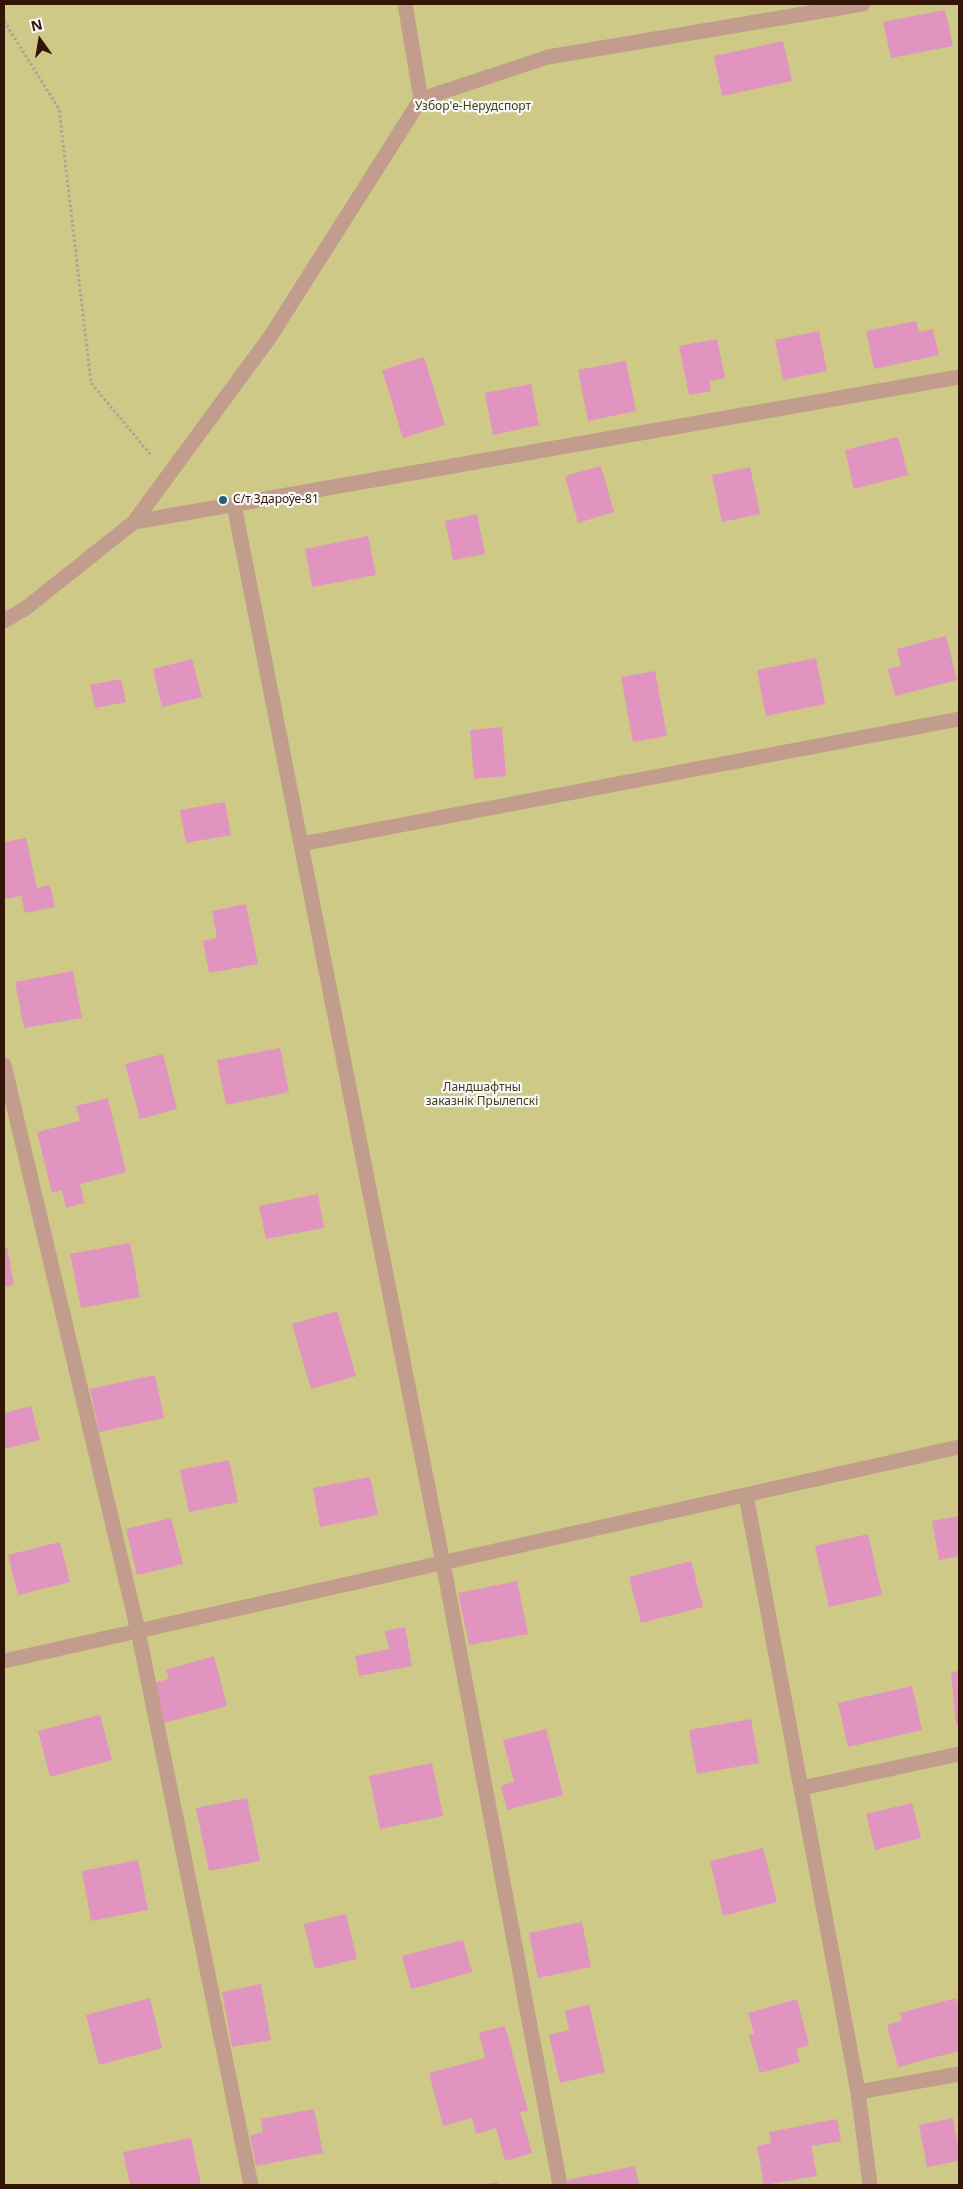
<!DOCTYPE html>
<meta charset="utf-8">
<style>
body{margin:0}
#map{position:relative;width:963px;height:2189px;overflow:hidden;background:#f8e7e0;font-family:"Noto Sans",sans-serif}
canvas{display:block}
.frame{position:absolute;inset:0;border:5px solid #321507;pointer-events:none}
.north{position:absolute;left:15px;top:15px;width:50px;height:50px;-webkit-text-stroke:4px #f8f8f8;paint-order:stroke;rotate:347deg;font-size:14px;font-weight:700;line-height:20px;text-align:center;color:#321507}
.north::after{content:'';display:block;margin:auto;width:18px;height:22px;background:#321507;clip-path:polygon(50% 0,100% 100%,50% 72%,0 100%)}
</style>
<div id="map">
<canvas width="963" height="2189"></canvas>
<div class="frame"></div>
<div class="north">N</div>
</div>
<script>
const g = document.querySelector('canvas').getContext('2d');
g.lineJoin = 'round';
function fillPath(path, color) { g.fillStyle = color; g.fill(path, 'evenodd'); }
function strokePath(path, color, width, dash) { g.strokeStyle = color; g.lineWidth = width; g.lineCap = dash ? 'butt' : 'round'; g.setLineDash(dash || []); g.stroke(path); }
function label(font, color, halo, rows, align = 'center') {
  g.font = font + ' "Noto Sans",sans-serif'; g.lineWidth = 4.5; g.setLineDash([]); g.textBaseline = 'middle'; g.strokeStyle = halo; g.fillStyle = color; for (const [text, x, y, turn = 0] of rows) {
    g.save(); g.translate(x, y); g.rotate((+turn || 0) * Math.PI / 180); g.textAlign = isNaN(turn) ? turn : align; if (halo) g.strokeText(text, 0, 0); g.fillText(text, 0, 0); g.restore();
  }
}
fillPath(new Path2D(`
 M4,4H959V2185H4Z`), '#cec987');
fillPath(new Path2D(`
 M945,10L953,46L891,58L883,22Z
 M783,41L792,81L722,96L714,56Z
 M916,321L919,332L933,329L939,355L874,369L866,331Z
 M819,331L827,371L783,380L775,340Z
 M717,339L725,378L709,381L711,391L689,395L679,346Z
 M424,357L445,425L403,438L382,370Z
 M626,361L636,411L588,421L578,370Z
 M531,384L539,425L493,435L485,393Z
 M898,437L908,475L854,489L845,450Z
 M601,466L614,512L578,523L565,476Z
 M750,467L760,514L722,522L712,475Z
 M477,514L485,554L453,560L445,521Z
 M368,536L376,575L312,587L305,549Z
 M946,636L957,680L895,696L888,669L901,666L897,649Z
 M816,658L825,704L766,716L757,670Z
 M192,659L202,697L162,707L153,669Z
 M655,671L667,736L633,742L621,677Z
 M121,679L126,702L95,708L90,685Z
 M502,727L506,776L474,779L470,730Z
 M225,802L231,835L186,843L180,810Z
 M26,838L37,888L50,885L55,907L25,913L21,896L4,899V842Z
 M246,904L258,964L209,973L203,941L217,938L212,911Z
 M73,971L82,1018L24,1028L15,982Z
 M280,1048L289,1092L226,1105L217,1060Z
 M163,1054L177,1109L140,1119L125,1064Z
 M108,1098L126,1172L80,1184L84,1203L66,1208L62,1190L52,1193L37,1132L80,1121L76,1106Z
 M318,1194L324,1228L266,1239L259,1206Z
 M130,1243L140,1297L81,1308L70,1254Z
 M4,1247H7L14,1285L4,1287Z
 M337,1311L356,1376L311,1389L292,1324Z
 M155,1375L164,1418L99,1432L90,1389Z
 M31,1406L40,1440L4,1449V1413Z
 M229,1460L238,1502L189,1512L180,1470Z
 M370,1477L378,1515L320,1527L313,1488Z
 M959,1516V1556L939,1560L932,1521Z
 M171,1518L183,1564L137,1575L126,1529Z
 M868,1534L882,1595L829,1607L815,1546Z
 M60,1542L70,1582L18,1595L8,1555Z
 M691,1561L703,1607L641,1623L629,1577Z
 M517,1581L528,1634L469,1645L458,1593Z
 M405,1627L412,1666L359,1676L355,1656L389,1649L385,1631Z
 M214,1656L227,1706L164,1723L153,1683L169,1679L166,1670Z
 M959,1671V1725H956L951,1672Z
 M912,1686L922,1730L848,1747L838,1703Z
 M100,1715L112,1760L50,1777L38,1731Z
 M751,1719L759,1763L697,1774L689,1730Z
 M546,1729L563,1795L507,1810L501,1786L514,1782L503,1740Z
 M432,1763L443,1816L380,1829L369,1776Z
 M247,1798L260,1861L209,1871L196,1808Z
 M912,1803L921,1838L875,1850L866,1814Z
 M763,1848L777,1902L723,1916L710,1861Z
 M138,1860L148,1910L91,1921L82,1871Z
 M346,1914L357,1959L315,1969L304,1924Z
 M582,1922L591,1967L538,1978L529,1933Z
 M463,1940L472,1972L411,1989L402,1956Z
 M261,1984L271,2040L232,2047L222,1992Z
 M150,1998L162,2048L99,2065L86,2015Z
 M956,1998L959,2011V2051L898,2067L887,2025L902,2021L900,2013Z
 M797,1999L809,2045L796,2049L800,2062L760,2073L749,2035L754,2034L748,2013Z
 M589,2004L605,2072L560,2083L549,2035L569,2030L565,2011Z
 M505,2026L528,2111L520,2112L532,2153L505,2161L496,2128L476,2134L472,2118L443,2126L429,2073L485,2058L479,2033Z
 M314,2109L323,2153L256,2166L250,2136L263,2132L261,2119Z
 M953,2118L959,2151V2161L927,2167L919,2125Z
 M837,2119L841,2141L811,2146L817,2176L764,2185L757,2146L771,2143L769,2132Z
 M191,2138L201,2185H130L123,2152Z
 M635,2166L639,2185H568L567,2180Z
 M497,2182L498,2185H486V2184Z`), '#e194c0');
strokePath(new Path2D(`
 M4,21L59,109L91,383L150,454`), '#b5a096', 3, [2.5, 2.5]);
strokePath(new Path2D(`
 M405,4L421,99
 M234,505L443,1563L560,2185
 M134,522L959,377
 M4,621L26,608L134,522L270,337L421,99L548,57L863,4
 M301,844L959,719
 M4,1065L138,1631L251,2185
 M746,1495L858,2092L870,2185
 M4,1661L959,1447
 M802,1788L959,1754
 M858,2092L959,2074`), '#c29d8d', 15);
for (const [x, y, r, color] of [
 [223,500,5,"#236278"]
]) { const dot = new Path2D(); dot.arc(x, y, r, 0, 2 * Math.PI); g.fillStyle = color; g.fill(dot); strokePath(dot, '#f8f8f8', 2); }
label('12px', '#413e19', '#f8f8f8', [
 ["Узбор'е-Нерудспорт",473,107],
 ["Ландшафтны",482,1088],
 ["заказнік Прылепскі",482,1102]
]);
label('12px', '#321507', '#f8f8f8', [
 ["С/т Здароўе-81",233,500]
], 'left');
</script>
